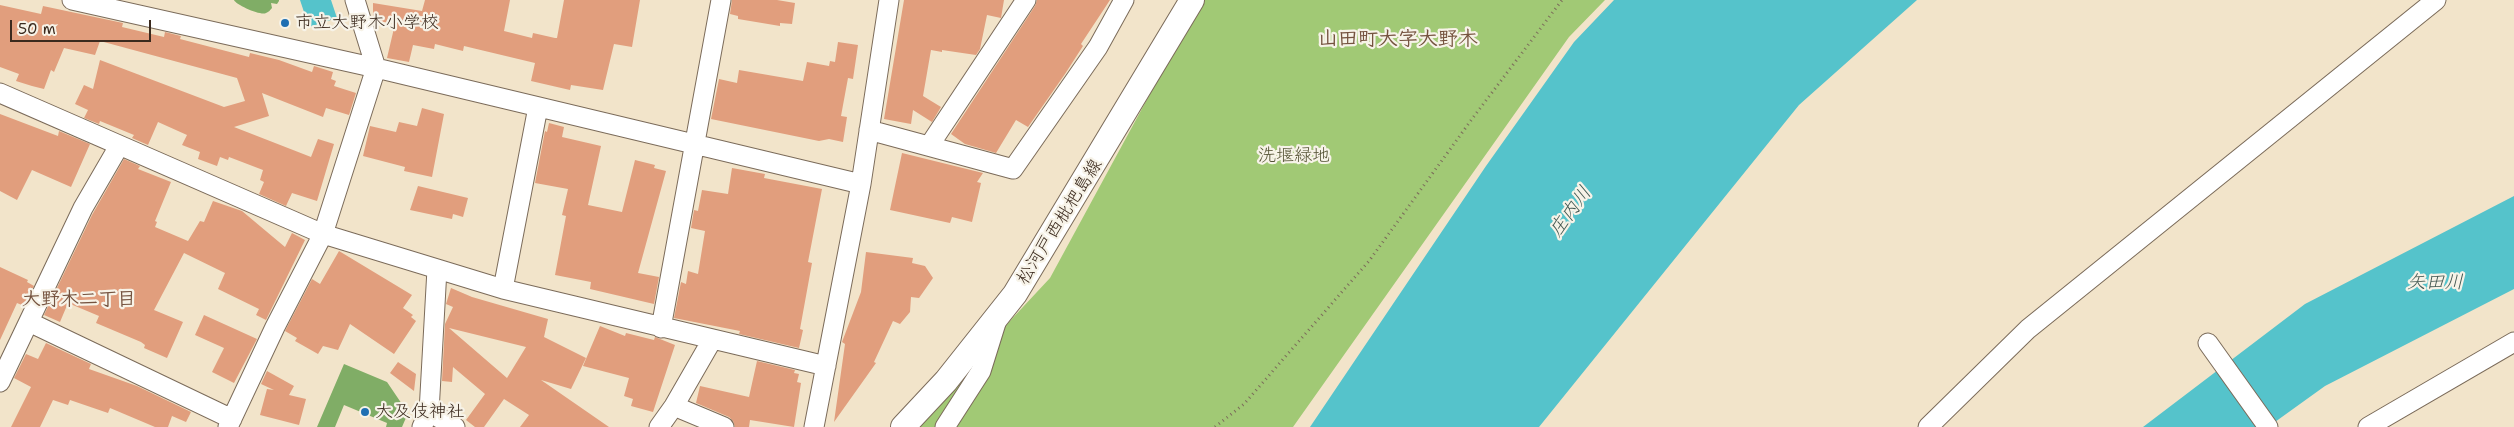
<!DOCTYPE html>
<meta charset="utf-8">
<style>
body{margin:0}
#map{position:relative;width:2514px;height:427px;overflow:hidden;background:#f2e4ca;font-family:"Shantell Sans",sans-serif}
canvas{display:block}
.scale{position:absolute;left:10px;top:20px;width:141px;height:22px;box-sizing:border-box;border:2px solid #3b2a1e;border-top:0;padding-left:6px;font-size:15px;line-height:18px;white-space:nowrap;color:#3b2a1e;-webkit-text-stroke:4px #f7f3e8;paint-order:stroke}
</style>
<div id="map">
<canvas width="2514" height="427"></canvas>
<div class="scale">50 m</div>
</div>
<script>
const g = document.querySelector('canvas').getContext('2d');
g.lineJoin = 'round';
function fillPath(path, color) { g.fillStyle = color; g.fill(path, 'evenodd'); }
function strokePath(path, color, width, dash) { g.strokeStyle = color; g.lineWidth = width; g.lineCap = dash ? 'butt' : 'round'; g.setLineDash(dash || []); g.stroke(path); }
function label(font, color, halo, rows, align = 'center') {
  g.font = font + ' "Shantell Sans","Klee One",sans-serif'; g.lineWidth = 4.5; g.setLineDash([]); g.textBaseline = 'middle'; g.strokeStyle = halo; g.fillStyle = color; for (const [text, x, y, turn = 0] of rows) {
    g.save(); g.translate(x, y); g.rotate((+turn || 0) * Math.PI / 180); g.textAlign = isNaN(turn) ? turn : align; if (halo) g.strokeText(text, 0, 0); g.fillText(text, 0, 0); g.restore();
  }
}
fillPath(new Path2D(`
 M1201,0H1605L1569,37L1293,427H911L1050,278Z`), '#a1c975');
fillPath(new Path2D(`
 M231,0H279V1L277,4L271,3L272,8C270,10 269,12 266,13C261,16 236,5 234,0Z
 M344,364L387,382L408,413L402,427H386L387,423L344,405L335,427H317Z`), '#80ad66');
fillPath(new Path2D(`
 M300,0H331L337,18L309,27Z
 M1614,0H1917L1799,105L1539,427H1310L1486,166L1574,42Z
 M2514,196V289L2325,386L2268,427H2143L2305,304Z`), '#55c3cb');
fillPath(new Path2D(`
 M425,0H510L504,31L532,38L533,33L555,38H557L564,0H640L632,47L614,44L603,90L571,85L570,90L531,81L535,63L464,46L463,51L435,44L434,49L413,45L409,62L387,58L395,24L373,20V3L422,11Z
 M732,0H777L795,3L792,24L780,23V26L738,19V16L730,14Z
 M904,0H1004L1001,18L987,15L980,49L976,55L942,50V52L931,50L923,96L941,107L932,122L913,110L911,124L884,119Z
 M1037,0H1110L1081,44L1083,46L1065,74L1028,127L1016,120L996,153L965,144L951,134L1035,6Z
 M0,5L41,14L43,6L123,23L122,27L164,37L165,32L181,36L180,39L249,57L250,53L279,60L312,72L314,66L333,72L331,79L336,81L334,86L356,93L349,115L326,108L323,117L262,93L269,116L234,127L311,157L318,139L334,144L317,201L292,193L286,206L259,194L264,182L260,180L263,170L229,157L228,160L220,157L217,166L198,159L200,152L182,145L187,135L158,122L148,145L132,138L134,135L100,121L99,124L84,118L88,110L75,104L84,85L93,89L100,60L224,107L245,101L237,78L100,41L95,55L64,48L54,72L51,70L44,89L32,86L16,81L19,74L0,67Z
 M838,42L858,45L853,79L848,78L841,116L847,117L843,142L829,139L819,141L711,119L719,79L737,83L739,70L803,81L807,62L829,66L830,61L835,62Z
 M422,108L444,114L432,177L404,171L405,167L363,156L370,126L396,132L399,122L417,126Z
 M0,114L58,136L59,131L90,144L71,187L32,170L17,200L0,191Z
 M549,123L564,127L562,137L601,146L588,205L622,212L635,160L655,165L654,168L666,171L638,273L659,277L654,304L590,289L591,282L555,275L566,216L562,215L568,189L535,183L545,131L547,132Z
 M902,153L983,173L977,182L981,183L972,222L952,217L950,223L890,210Z
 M124,159L140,166L138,169L171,182L155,221L157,222L155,227L188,241L200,221L204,222L213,201L242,211L285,247L292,233L305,240L266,320L256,315L259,309L218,289L225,273L184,253L154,310L183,322L167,358L144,348L145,345L141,342L96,323L99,316L68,303L60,322L44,315L92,215Z
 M732,168L765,174L764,178L822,189L808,262L812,263L800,329L803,330L799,348L739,334L740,331L674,318L681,282L686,284L688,271L698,274L705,231L691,228L694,210L698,211L702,190L728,194Z
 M418,186L468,198L463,217L453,214L452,219L410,210Z
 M339,251L412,295L403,308L413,315L411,317L416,321L394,354L350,324L338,350L323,346L318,354L295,341L297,338L285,331L312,279L320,284Z
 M866,252L913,258L912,263L925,266L933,278L919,298L911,297L910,312L900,324L893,321L874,362L876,363L834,422L845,344L842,342L861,292Z
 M0,267L28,280L27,282L34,286L24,306L17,303L0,340Z
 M451,288L472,297L548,319L544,337L586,358L571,389L541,380L609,427H520L529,415L504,399L484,427H475L466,420L485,394L453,367L452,382L442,381L445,324L453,307L446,304ZM449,328L526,347L507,378Z
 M204,315L257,339L234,383L212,372L224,348L195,335Z
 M600,326L625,336L626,333L654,340L655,337L675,345L653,412L631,406L633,399L624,396L629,378L583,366Z
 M46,343L91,364L89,369L137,386L191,412L186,422L172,416L168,427H155L110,408L108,413L70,400L68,405L53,400L40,427H11L31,387L14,378L26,354L38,359Z
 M757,361L795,370L794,373L799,374L797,382L801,383L794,427L750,420L749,427H735L733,421L729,417L696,403L700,386L749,397Z
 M398,362L416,374L414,391L390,373Z
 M267,371L294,386L289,395L306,399L299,425L260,415L267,389L274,390L261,384Z`), '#e19e7d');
const minor = new Path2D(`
 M72,0L376,68L861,184
 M0,93L323,234L503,289L826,366
 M869,130L1013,169L1098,47L1124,0
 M929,146L1026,0
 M503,289L538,107
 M29,322L232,419
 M661,328L721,0
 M2208,343L2268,427
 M0,382L83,208L119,146
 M674,406L724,427
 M429,412L455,427
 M228,427L275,327L323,234L376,68L355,0
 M422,427L429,412L437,269
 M659,427L674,406L712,340
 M814,427L861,184L889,0
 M945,427L981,371L996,323
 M1928,427L2028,329L2436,0
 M2368,427L2514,342`);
const major = new Path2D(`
 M903,427L946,381L1015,294L1192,0`);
strokePath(minor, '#7b6b5a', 21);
strokePath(major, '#7b6b5a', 26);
strokePath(new Path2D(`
 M1215,427L1244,404L1369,261L1472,119L1562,0`), '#7b6b5a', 3, [1, 4]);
strokePath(minor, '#fff', 19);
strokePath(major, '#fff', 24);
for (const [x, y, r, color] of [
 [285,23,5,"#1f6fb2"],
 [365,412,5,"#1f6fb2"]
]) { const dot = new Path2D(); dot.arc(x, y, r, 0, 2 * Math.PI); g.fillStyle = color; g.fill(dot); strokePath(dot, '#f7f3e8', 2); }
label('18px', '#3b2a1e', '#f7f3e8', [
 ["市立大野木小学校",295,23],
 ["大及伎神社",375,412]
], 'left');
label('18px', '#545234', '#f7f3e8', [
 ["洗堰緑地",1294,156]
]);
label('18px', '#3b2a1e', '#f7f3e8', [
 ["松河戸西枇杷島線",1060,222,-58]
]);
label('italic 19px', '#435852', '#f7f3e8', [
 ["庄内川",1571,212,-54],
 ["矢田川",2435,283]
]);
label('bold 19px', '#75533f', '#f7f3e8', [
 ["大野木二丁目",79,300]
]);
label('bold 20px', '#75533f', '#f7f3e8', [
 ["山田町大字大野木",1398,40]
]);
</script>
